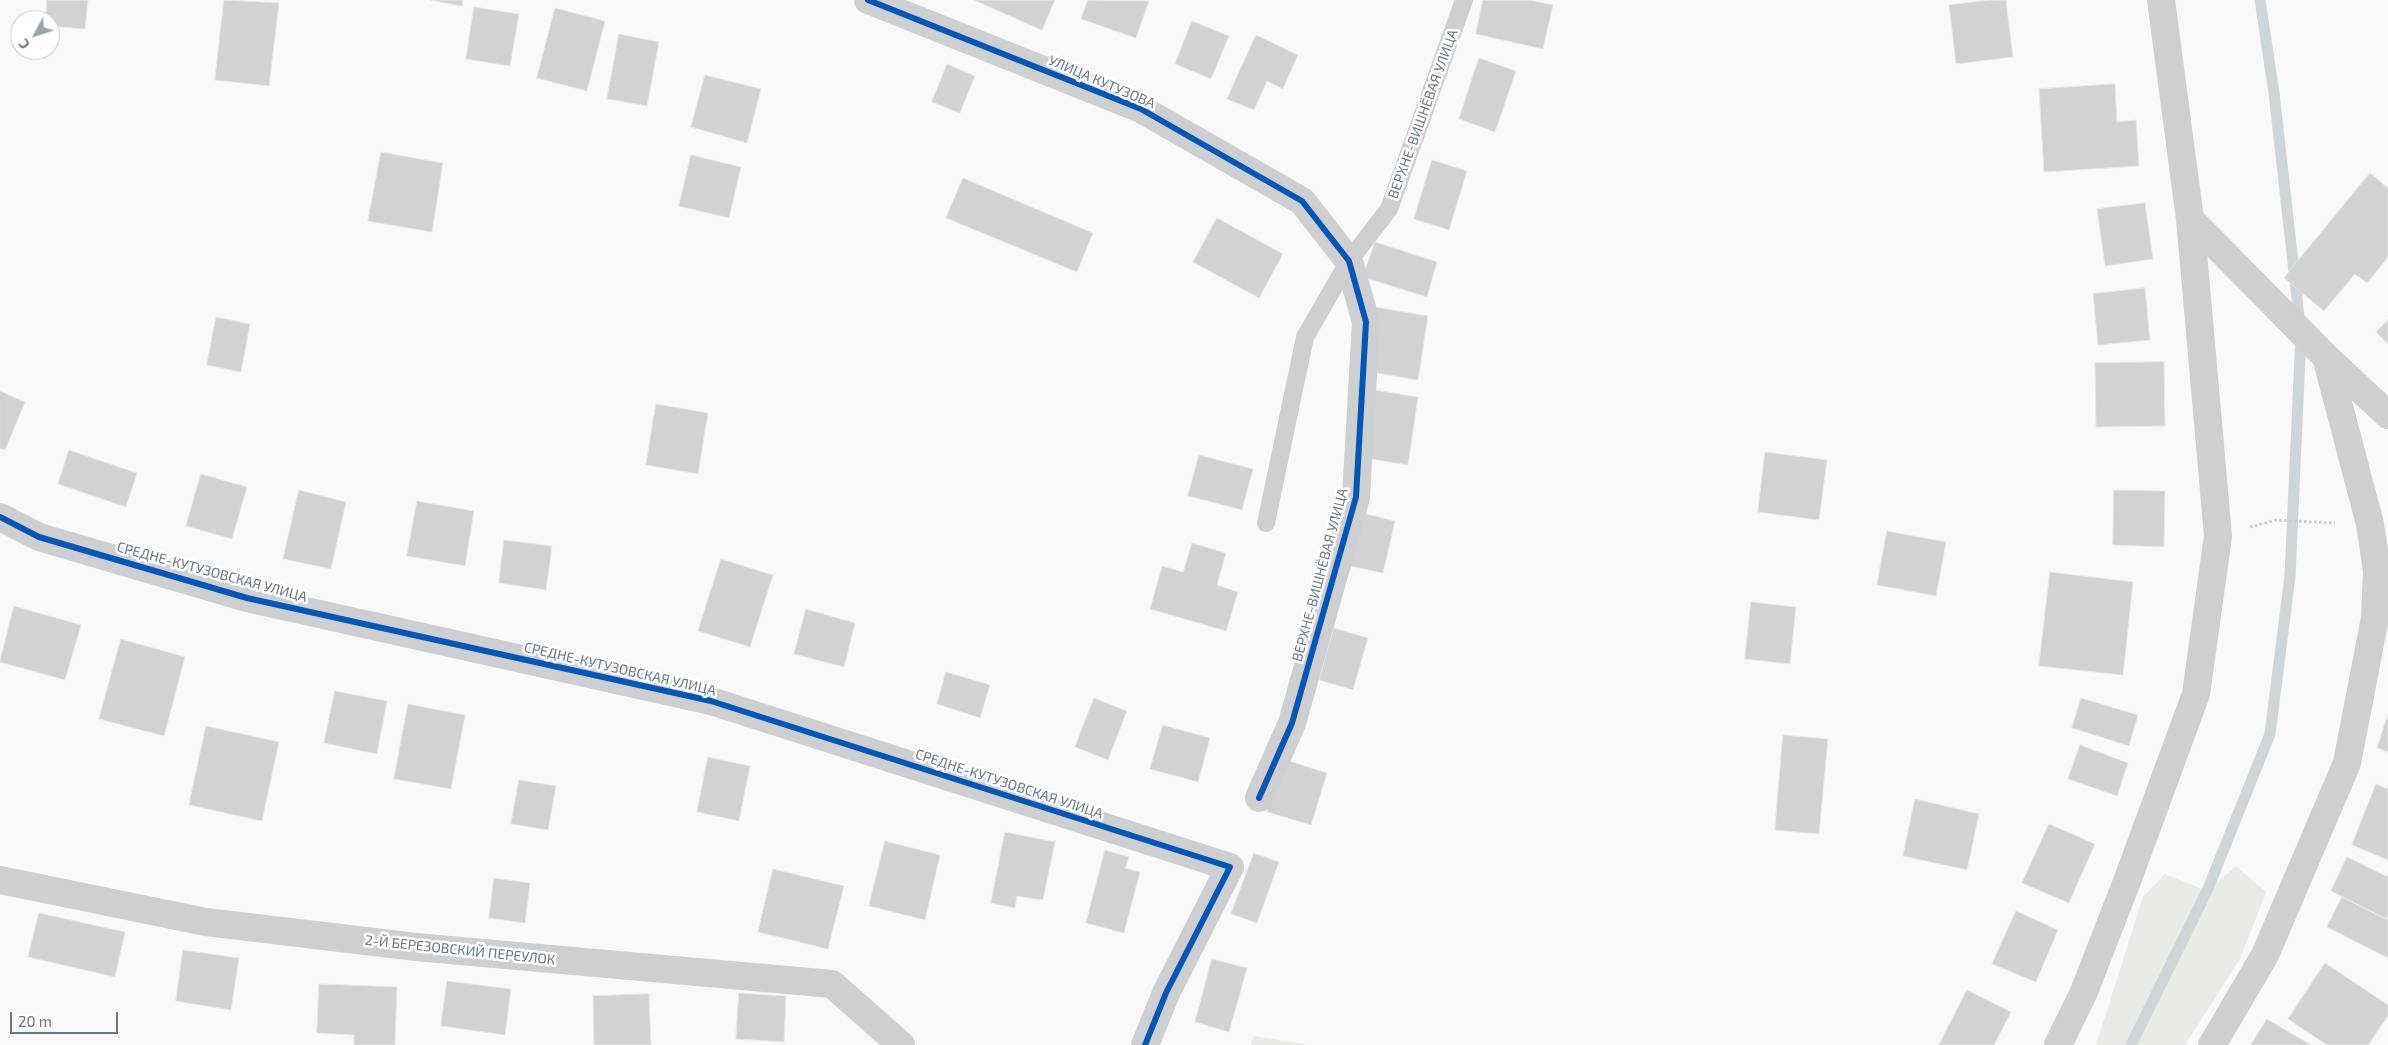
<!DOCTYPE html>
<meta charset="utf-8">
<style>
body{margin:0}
#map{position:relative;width:2388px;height:1045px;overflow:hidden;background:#f9f9f9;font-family:"Exo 2",sans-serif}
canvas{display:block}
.north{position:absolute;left:10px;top:10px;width:50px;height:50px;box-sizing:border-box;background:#fff;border:1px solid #c1c8cd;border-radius:50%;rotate:230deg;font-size:14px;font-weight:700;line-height:20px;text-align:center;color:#657683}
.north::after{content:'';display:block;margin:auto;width:18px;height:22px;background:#99a4ac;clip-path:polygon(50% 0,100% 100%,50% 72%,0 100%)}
.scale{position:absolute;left:10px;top:1012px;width:108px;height:22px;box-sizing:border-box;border:2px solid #657683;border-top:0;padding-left:6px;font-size:15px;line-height:18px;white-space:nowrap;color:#657683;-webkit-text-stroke:4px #fff;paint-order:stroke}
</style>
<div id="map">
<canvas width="2388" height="1045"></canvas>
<div class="north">С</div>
<div class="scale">20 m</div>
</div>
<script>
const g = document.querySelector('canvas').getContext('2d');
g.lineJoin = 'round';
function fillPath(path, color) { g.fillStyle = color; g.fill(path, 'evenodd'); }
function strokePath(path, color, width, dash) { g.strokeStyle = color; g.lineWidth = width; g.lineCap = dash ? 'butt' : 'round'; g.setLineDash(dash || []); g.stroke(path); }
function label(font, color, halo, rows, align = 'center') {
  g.font = font + ' "Exo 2",sans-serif'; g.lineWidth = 5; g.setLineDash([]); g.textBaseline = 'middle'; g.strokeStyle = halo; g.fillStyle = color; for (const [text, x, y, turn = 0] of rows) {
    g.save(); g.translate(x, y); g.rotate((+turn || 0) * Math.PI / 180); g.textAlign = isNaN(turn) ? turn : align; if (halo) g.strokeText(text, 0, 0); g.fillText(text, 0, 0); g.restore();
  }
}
fillPath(new Path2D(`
 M2236,866L2266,892L2240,959L2185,1045H2096L2143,897L2165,874L2207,891Z
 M1254,1036L1308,1045H1251Z`), '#e8ebe6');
strokePath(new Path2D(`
 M2131,1045L2207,891L2270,734L2290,576L2301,334L2274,93L2260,0`), '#ced6d9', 11);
const building = new Path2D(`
 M47,0H88L85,29L50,26V20H46Z
 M224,0L279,3L269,86L215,80Z
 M430,0H463L462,6Z
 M974,0H1055L1042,30Z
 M1088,0L1149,1L1136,38L1081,19Z
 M1483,0H1529L1553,5L1543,49L1476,34Z
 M1990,0H2006L2013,57L1956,64L1949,5Z
 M474,7L519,14L510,66L466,59Z
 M555,8L605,21L587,91L537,78Z
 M1192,21L1229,36L1211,79L1175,64Z
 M619,34L659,42L647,106L607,99Z
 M1256,35L1298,55L1283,89L1267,81L1254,110L1227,99Z
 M1479,58L1516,71L1495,132L1459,119Z
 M947,64L975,76L960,113L932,102Z
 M705,75L761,89L747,143L691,127Z
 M2115,84L2117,122L2136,120L2139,166L2044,172L2039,89Z
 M381,152L443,163L432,232L368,221Z
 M691,155L741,167L729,218L679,206Z
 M1432,160L1467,171L1449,230L1414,219Z
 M2370,173L2388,188V257L2367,283L2355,274L2324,311L2284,278Z
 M963,178L1093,233L1077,272L946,218Z
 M2145,203L2153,259L2105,266L2097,209Z
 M1217,218L1283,254L1259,298L1193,262Z
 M1375,242L1437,262L1427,297L1363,277Z
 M2145,288L2150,340L2098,345L2093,294Z
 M1375,307L1428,316L1418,380L1365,371Z
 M216,317L250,324L241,372L207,365Z
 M2388,320V344L2376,332Z
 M2164,362L2165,426L2096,427L2095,363Z
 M1375,390L1418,397L1408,465L1365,458Z
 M0,391L25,402L5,450L0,448Z
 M656,404L708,413L698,474L646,465Z
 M69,450L137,473L126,507L58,484Z
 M1765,452L1827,460L1819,520L1758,512Z
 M1199,455L1253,469L1242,510L1188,496Z
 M201,474L247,487L232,539L186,526Z
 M299,490L346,502L331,569L283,559Z
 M2114,490L2165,491L2164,547L2113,545Z
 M417,501L474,511L465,566L407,556Z
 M1362,513L1395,521L1383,573L1350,566Z
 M1887,531L1946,542L1936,596L1877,585Z
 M504,540L552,546L546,590L499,583Z
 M1192,543L1226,553L1217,585L1238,592L1226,631L1150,609L1162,566L1183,572Z
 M721,559L773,575L750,647L698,631Z
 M2050,572L2133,582L2123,675L2039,666Z
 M1751,602L1796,607L1790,664L1745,659Z
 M14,606L81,625L65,680L0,662Z
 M806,609L855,623L844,667L794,654Z
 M1334,628L1368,638L1353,690L1319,680Z
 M121,639L185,657L164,736L99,719Z
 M946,672L990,685L980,718L937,704Z
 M335,691L387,701L377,754L324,743Z
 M1094,698L1127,711L1108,760L1075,747Z
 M2081,698L2138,715L2129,746L2072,728Z
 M408,704L465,715L451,789L394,779Z
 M2388,714V752L2377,748Z
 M1163,725L1210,738L1198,782L1150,769Z
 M206,726L279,742L262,821L189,805Z
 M1783,735L1828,739L1819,834L1775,830Z
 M2080,745L2128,763L2117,796L2068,779Z
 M708,757L750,766L739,821L697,812Z
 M1283,759L1327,773L1311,825L1267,812Z
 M519,780L556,786L548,830L511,824Z
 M2376,784L2388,789V860L2352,845Z
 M1915,799L1979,814L1967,870L1903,856Z
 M2049,824L2095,844L2069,903L2022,883Z
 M1005,832L1055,842L1043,900L1017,896L1015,908L991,903Z
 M885,841L940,855L925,920L869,906Z
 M1105,850L1129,857L1125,868L1140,872L1124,933L1086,923Z
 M1254,853L1279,862L1257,923L1231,914Z
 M2347,857L2388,877V915L2386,919L2331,891Z
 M773,869L844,886L828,949L758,932Z
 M494,878L530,883L525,923L489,918Z
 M2342,897L2388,920V958L2327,927Z
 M2016,911L2058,930L2036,982L1992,964Z
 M39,913L125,932L115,977L28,957Z
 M183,950L239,958L231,1010L176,1001Z
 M1212,959L1247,968L1229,1032L1195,1022Z
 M2325,963L2388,1005V1016L2368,1045H2327L2288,1019Z
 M447,981L511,989L505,1035L441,1026Z
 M319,984L397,987L395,1045H354V1035L317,1033Z
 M1967,990L2011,1012L1994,1045H1939Z
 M739,993L786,996L784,1042L736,1039Z
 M649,994L651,1045H594L593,996Z
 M2267,1019L2311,1045H2251Z`);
fillPath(building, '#d0d2d3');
strokePath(building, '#e8e8e8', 1);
strokePath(new Path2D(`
 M2250,527L2276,520L2335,523`), '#cbcccd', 3, [2.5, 2.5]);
strokePath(new Path2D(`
 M1266,523L1305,337L1349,261L1389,209L1464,0`), '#cecfd0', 18);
strokePath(new Path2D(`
 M868,0L1141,109L1302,201L1349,261L1366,322L1356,497L1292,723L1259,798
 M2190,219L2326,357L2370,524L2377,571L2375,618L2347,763L2265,955L2212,1045
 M2327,358L2388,415
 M0,517L39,537L247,598L711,701L1230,867L1166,993L1145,1045
 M0,880L206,922L416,947L832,984L901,1045
 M2058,1045L2083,994L2126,884L2196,694L2218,536L2190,219L2161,0`), '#cecfd0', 28);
strokePath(new Path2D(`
 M868,0L1141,109L1302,201L1349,261L1366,322L1356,497L1292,723L1259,798
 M0,517L39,537L247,598L711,701L1230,867L1166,993L1145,1045`), '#0057b8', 6);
label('14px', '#657683', '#fff', [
 ["УЛИЦА КУТУЗОВА",1102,82,23],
 ["ВЕРХНЕ-ВИШНЁВАЯ УЛИЦА",1423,114,-70],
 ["СРЕДНЕ-КУТУЗОВСКАЯ УЛИЦА",212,572,15],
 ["ВЕРХНЕ-ВИШНЁВАЯ УЛИЦА",1320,575,-75],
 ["СРЕДНЕ-КУТУЗОВСКАЯ УЛИЦА",620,669,13],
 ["СРЕДНЕ-КУТУЗОВСКАЯ УЛИЦА",1009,784,18],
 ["2-Й БЕРЕЗОВСКИЙ ПЕРЕУЛОК",460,950,6]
]);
</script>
